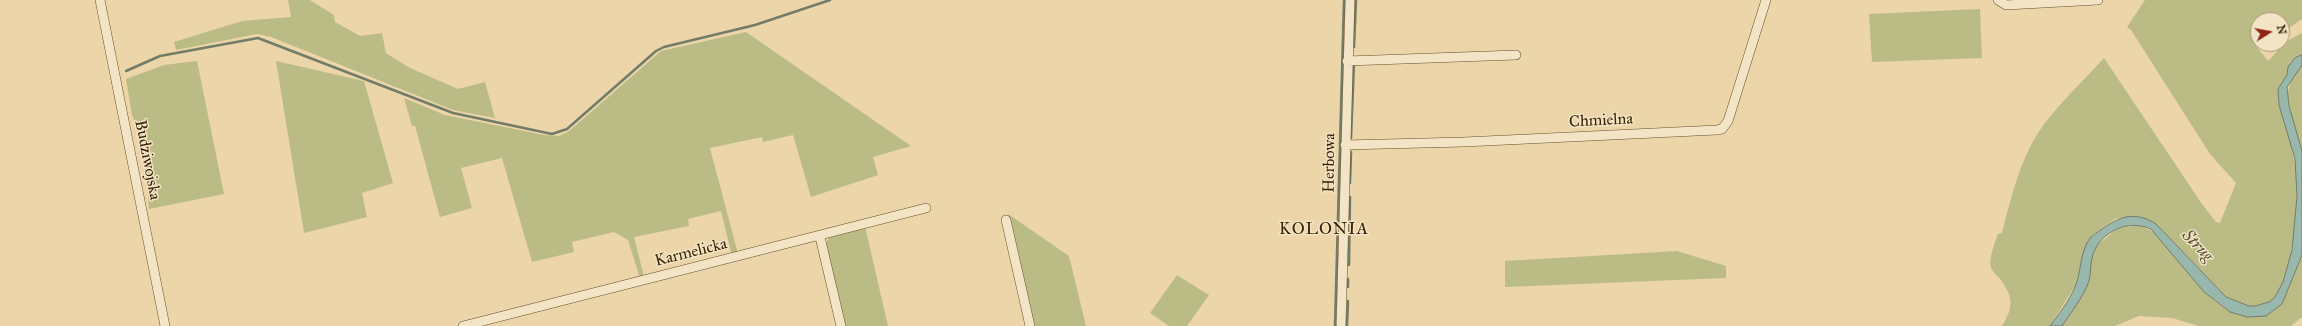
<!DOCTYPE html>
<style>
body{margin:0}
#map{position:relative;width:2302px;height:326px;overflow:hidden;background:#ecd5a8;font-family:"IM FELL Great Primer",serif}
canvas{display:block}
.north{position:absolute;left:2250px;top:12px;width:40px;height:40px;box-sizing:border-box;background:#f3e4c6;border:1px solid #a89677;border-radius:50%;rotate:79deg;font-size:11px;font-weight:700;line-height:16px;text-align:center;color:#382201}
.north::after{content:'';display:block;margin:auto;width:14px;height:18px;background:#8f2418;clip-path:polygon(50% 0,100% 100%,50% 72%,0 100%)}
</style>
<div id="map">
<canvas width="2302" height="326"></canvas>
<div class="north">N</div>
</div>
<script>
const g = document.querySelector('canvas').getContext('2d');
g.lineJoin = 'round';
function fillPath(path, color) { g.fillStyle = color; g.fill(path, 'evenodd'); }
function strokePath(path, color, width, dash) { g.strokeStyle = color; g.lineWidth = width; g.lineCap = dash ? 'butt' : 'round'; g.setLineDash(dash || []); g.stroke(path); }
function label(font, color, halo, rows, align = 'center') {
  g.font = font + ' "IM FELL Great Primer",serif'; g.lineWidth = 3; g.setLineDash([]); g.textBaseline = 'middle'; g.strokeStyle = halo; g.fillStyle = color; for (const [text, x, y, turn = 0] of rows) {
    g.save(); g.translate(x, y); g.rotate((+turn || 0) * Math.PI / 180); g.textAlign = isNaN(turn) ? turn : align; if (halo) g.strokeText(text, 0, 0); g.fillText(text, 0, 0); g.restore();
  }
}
fillPath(new Path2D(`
 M288,0H310L334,15L335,22L360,36L382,33L386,53L408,67L458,89L485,82L495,118L453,110L271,37L257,34L176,50L174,42L242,21L291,17Z
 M2145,0H2302V19L2282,33V20H2258V44H2263L2257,47L2268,61L2287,41L2302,33V55L2295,58L2278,94L2297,171L2296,221L2290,258L2283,282L2275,297L2269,302L2255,306H2249L2226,297L2160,228L2141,217L2122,218L2115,219L2092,235L2075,286L2050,326H2002C2013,308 2014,298 2001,280C1998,277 1993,272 1991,268C1988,258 1995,243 1998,234L2002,233C2012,194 2022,151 2048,119C2065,98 2085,79 2104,58L2202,204L2216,222L2220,223L2236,183L2210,154L2131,30L2127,27Z
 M1980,9L1982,58L1872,62L1869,14Z
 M746,32L911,146L873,157L878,175L811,197L793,135L763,142L762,137L710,148L738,254L732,256L721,211L688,219L689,226L634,237L644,277L640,278L628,240L614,232L572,242L574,252L532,262L502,158L461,168L472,208L440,217L415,126H412L404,98L445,115L544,135L559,136L568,132L661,51Z
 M197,61L224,194L149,209L144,143L132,115L126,79L164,65Z
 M276,61L364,81L393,183L362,193L367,217L304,233Z
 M2302,65V151C2294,121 2275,90 2302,65Z
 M1008,214L1069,256L1086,326H1034Z
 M2140,225L2156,233L2204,292L2216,302L2230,312L2247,317L2267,315L2282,304L2302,255V317L2291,326H2199L2172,318L2139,316L2115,326H2062L2088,282L2092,257L2097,245L2117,229Z
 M865,226L888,326H846L826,243L831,234Z
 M1677,251L1726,266V278L1505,287V261Z
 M1177,275L1209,295L1187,326H1169L1150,313Z`), '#bbbc85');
const water = new Path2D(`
 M2302,55V65L2287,87L2289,106L2302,151V255L2282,304L2266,316L2247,317L2230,312L2204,292L2151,229C2129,219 2101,231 2093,254C2090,263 2091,273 2089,281C2083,298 2071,312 2062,326H2050C2059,314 2069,301 2075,287C2081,273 2080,256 2087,243C2091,235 2096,233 2102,229C2120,216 2136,211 2156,224L2226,297L2249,306H2255L2269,302L2275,297L2283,282L2292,250L2297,196L2295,159L2279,105L2278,89L2287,75L2288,67L2295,58Z`);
fillPath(water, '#99b8ad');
strokePath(water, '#727c68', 1);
strokePath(new Path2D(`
 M1354,47L1356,0
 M126,71L160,56L258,38L453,113L552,134L567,129L656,51L664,47L755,25L830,0
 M1351,138L1354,63
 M1350,183L1351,152
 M1349,265L1350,197
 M1348,287V279
 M1335,326L1344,0
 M1347,326L1348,301`), '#727c68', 2.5);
const minor = new Path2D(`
 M100,0L165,326
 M1998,0L2006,5L2098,0
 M1347,61L1516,55
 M1345,145L1464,142L1717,130L1722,129L1728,121L1766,0
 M1006,220L1030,326
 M820,237L841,326
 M463,326L926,208
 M1341,326L1350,0`);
strokePath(minor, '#654f2b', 10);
strokePath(minor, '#f3e4c6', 9);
label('16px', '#382201', '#f3e4c6', [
 ["Chmielna",1601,121,-3],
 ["Budziwojska",147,160,79],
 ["Herbowa",1330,163,-89],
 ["Karmelicka",691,253,-14]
]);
g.letterSpacing = '1px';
label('17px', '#382201', '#f3e4c6', [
 ["KOLONIA",1324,230]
]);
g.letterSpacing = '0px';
label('italic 17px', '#554f35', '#f3e4c6', [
 ["Strug",2197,246,46]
]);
</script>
